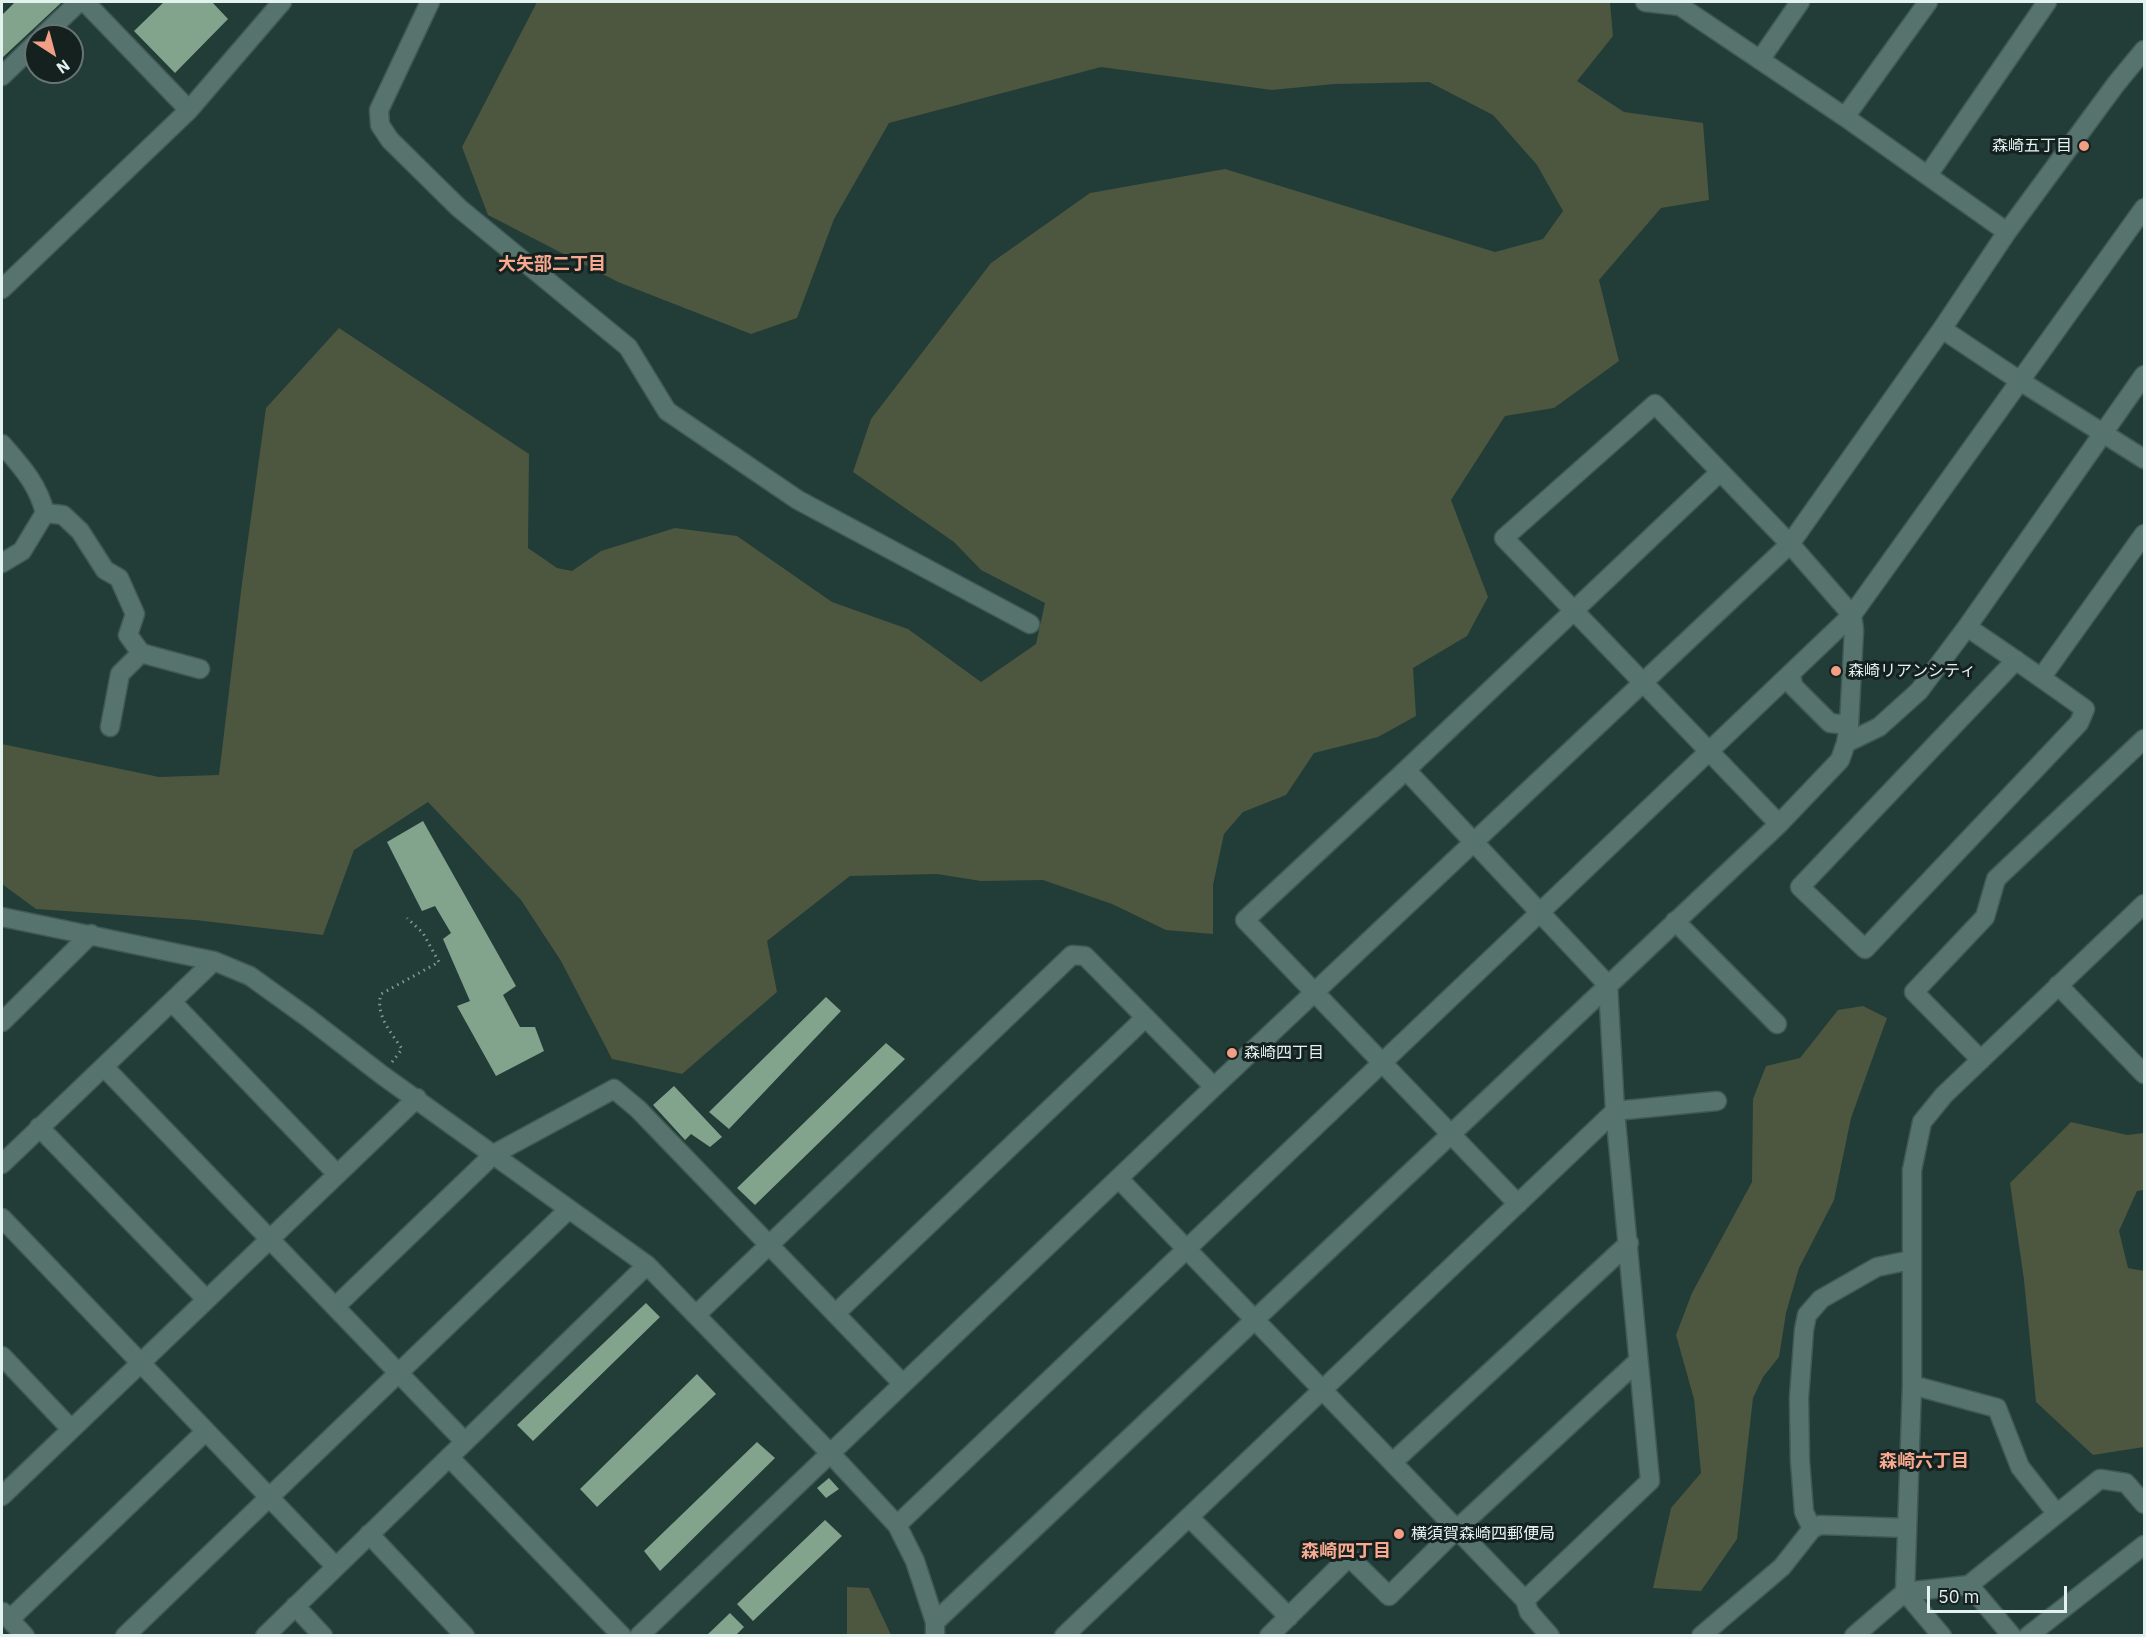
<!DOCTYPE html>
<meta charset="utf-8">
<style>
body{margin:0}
#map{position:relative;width:2146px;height:1637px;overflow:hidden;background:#223c38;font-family:"IBM Plex Sans",sans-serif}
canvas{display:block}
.frame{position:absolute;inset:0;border:3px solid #e2f2ef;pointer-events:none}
.north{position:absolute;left:24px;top:24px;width:60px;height:60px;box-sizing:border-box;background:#15211f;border:2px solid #677572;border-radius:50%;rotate:144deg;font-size:16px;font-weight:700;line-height:24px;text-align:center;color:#e2f2ef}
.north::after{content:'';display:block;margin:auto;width:21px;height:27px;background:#f39f85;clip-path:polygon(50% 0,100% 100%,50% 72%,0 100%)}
.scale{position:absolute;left:1927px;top:1586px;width:140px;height:27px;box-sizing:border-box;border:3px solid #e2f2ef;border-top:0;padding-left:8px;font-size:18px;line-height:21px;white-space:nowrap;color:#e2f2ef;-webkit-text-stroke:4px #15211f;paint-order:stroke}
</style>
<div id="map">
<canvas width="2146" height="1637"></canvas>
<div class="frame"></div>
<div class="north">N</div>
<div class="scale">50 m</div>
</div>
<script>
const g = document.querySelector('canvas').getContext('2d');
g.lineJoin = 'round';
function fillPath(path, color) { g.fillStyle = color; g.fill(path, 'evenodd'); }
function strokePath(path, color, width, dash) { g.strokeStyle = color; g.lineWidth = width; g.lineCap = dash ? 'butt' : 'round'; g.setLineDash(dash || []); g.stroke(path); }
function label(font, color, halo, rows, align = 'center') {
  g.font = font + ' "IBM Plex Sans","Noto Sans JP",sans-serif'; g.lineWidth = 6; g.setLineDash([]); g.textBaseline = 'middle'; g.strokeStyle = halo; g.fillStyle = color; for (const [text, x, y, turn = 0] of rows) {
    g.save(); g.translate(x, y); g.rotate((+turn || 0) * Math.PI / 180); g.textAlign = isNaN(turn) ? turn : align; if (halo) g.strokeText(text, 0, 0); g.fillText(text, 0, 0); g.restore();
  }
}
fillPath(new Path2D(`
 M537,2H1610L1613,36L1577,81L1624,112L1703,123L1709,200L1661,208L1599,280L1619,361L1554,408L1505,416L1451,500L1488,597L1467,636L1413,668L1416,716L1378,737L1314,753L1286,795L1243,812L1224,834L1213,885V934L1166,930L1112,904L1043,880L981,881L937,874L850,876L767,941L777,992L682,1074L612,1059L561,961L521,900L428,802L354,850L323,935L195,920L36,909L2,884V744L159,777L219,775L242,583L266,408L339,328L529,454L528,548L557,568L572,571L601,551L675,528L737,536L832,602L908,629L981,682L1036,644L1045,603L981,570L954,542L853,472L871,419L991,263L1090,193L1225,169L1495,252L1543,239L1563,211L1537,165L1493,115L1429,82L1334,84L1272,90L1101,67L889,123L834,219L797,318L751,334L618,282L488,215L462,147Z
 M1863,1006L1887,1018L1851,1118L1834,1200L1799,1268L1786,1313L1779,1357L1763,1377L1753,1398L1737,1539L1701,1591L1653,1588L1671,1508L1701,1473L1694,1399L1676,1335L1692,1293L1752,1182L1753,1099L1766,1066L1800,1058L1838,1010Z
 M2071,1122L2127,1135L2144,1133V1190L2137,1191L2119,1231L2128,1268L2144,1271V1447L2093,1455L2036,1402L2024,1280L2010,1183Z
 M847,1587L869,1588L891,1635H847Z`), '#4d563f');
fillPath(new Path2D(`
 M15,2H62L2,58V15Z
 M164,2H212L228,19L175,73L134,31Z
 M423,821L516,986L503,995L520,1027H535L544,1051L496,1076L457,1006L470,1001L443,939L451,933L435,906L422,911L387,842Z
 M826,997L841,1011L729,1129L709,1112Z
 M886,1043L905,1059L755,1205L737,1188Z
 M674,1086L722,1137L710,1147L691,1134L685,1140L653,1105Z
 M646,1303L660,1317L533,1441L517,1425Z
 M697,1374L716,1394L597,1507L580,1489Z
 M757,1442L775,1458L660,1571L644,1551Z
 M829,1478L839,1489L826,1498L817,1488Z
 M825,1520L842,1536L753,1621L737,1604Z
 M730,1613L744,1627L735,1636H706Z`), '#82a48c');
const minor = new Path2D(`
 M85,2L189,110
 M430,2L379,110L380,125L390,140L459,208L628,347L667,411L798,500L1030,624
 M1645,2L1680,6L1845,117L2007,232
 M43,36L79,2
 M1760,60L1800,2
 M2,76L36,43
 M1845,117L1928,2
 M1928,175L2047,2
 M2,289L189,110L282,2
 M1942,329L2020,381L2144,459
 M2,444C21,466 38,484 45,513L22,551L2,563
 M45,513L63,515L80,531L105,570L119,578L135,614L128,635L141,653L200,669
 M1967,627C2007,654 2046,681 2085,709L2079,723L1865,949L1800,887L2016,660
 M1791,674L1793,686L1830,723L1849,725
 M2041,678L2144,534
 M110,727L120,674L141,653
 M1846,743L1879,727L1919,691L1967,627L2144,375
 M2,917L214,961L250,976L307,1017L382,1075L647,1265L830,1453L897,1525L915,1561L935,1622V1636
 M1675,921L1777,1024
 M2058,985L2144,1074
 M172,1002L337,1174
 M2,1022L91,934
 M1981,1060L1914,992L1985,917L1996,879L2144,739
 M104,1067L465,1442
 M39,1127L206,1299
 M2,1164L214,961
 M1119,1179L1525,1600L1650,1481L1615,1111L1608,985L1406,770
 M1518,1204L1245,920L1406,770L1720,472
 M2,1218L336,1567
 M335,1307L494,1154L614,1089L638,1109L903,1384
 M836,1313L1145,1018
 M696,1315L1072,955L1085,956L1214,1087
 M2,1356L71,1429
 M1912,1385L1997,1408L2020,1467L2057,1514
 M449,1457L622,1636
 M1393,1462L1629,1243
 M2,1496L417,1098
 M1189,1517L1289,1617
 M897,1525L1852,615L2144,208
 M1812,1529L1804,1512L1800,1461L1799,1398L1804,1330L1807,1315L1821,1299L1877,1267L1911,1260
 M369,1534L465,1636
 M1969,1585L2012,1636
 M1525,1600L1529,1612L1550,1636
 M295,1606L323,1636
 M3,1612L25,1636
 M10,1619L206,1431
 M935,1622L1779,824L1840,760L1846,743L1849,725L1854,630L1852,615L1790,544L1655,404L1504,538L1779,824
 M125,1636L569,1209
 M265,1636L647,1265
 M639,1636L1214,1087L1790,544L1942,329L2007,232L2116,84L2144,50
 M1064,1636L1615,1111L1717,1101
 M1269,1636L1349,1557L1389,1596L1457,1529L1638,1361
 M1701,1636L1782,1567L1812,1529L1820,1525L1907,1528
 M1854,1636L1905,1592L1969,1585L2100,1479L2126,1483L2144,1504
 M1942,1636L1905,1592L1912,1385V1170L1922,1122L1944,1095L2144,904
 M2028,1636L2144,1545`);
strokePath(minor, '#415955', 21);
strokePath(new Path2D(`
 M392,1062L402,1049C391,1032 375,1015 381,994L439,962L423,933L407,918`), '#849995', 3, [1.5, 4.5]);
strokePath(minor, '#57736e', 18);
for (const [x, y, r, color] of [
 [2084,146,6,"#f39f85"],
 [1836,671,6,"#f39f85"],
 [1232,1053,6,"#f39f85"],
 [1399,1534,6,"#f39f85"]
]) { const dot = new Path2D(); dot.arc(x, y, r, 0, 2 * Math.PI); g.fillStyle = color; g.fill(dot); strokePath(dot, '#15211f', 2); }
label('16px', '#e2f2ef', '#15211f', [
 ["森崎五丁目",2072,146,"right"],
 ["森崎リアンシティ",1848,671],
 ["森崎四丁目",1244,1053],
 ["横須賀森崎四郵便局",1411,1534]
], 'left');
label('bold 18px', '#f8a990', '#15211f', [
 ["大矢部二丁目",552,265],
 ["森崎六丁目",1924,1462],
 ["森崎四丁目",1346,1552]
]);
</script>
